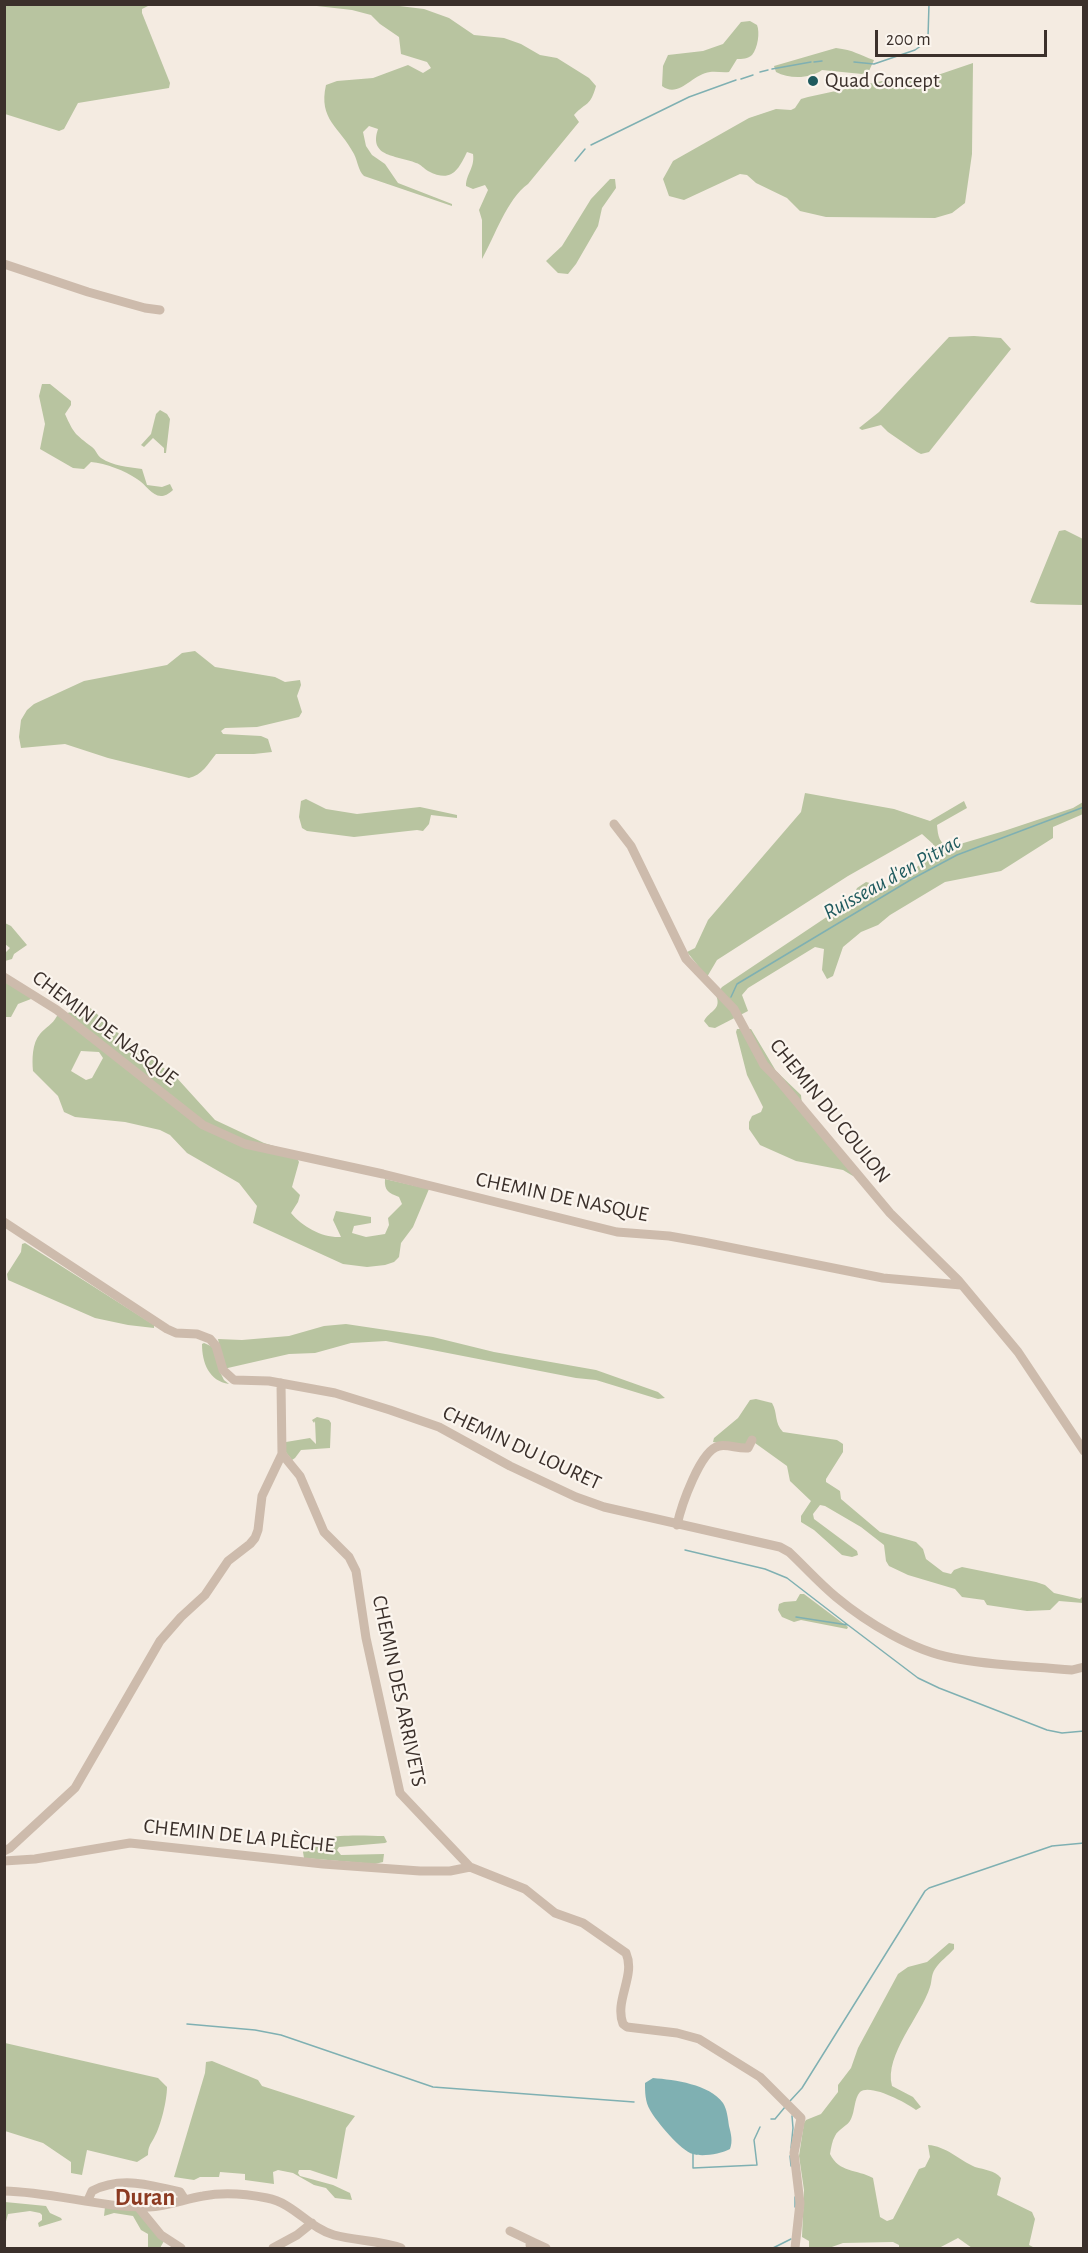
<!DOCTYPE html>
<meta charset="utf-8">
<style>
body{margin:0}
#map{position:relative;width:1088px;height:2253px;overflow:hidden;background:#f4ebe1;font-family:"Alegreya Sans",sans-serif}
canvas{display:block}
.frame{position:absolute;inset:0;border:6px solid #3b302b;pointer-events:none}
.scale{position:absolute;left:875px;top:30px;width:172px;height:27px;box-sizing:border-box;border:3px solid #3b302b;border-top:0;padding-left:8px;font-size:18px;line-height:21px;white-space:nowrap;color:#3b302b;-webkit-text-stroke:4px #fbf5ee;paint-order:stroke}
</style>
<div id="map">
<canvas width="1088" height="2253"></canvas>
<div class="frame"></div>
<div class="scale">200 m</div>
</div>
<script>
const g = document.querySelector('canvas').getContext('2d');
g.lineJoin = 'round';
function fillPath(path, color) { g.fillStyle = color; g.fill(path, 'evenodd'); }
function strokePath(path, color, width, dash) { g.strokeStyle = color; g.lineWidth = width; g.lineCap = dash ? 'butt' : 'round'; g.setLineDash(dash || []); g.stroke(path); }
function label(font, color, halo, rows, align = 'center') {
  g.font = font + ' "Alegreya Sans",sans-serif'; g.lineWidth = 4.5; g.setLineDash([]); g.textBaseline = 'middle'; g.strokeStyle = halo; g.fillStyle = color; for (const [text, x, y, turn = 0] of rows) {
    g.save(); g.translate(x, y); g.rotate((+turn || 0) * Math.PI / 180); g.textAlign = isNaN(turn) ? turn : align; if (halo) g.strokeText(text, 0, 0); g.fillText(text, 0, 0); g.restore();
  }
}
fillPath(new Path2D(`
 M4,5H150L142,9V13L170,83L169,88L78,103L64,129L59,131L5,114Z
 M391,5L424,9L449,18L474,35L504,38L521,44L540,55L557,58L589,78L596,86C590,107 587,101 574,115L579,122L528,184C507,199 495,236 482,259V220L479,210L488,190L485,185L473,189L466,186C466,174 475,168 473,154L467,152C458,171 451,183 428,171C424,169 421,164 416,163C398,155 368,158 378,129L369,126L363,132L366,146L372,155L385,164L398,183L452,204V206L364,176C358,170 358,162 354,154C340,127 318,120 326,85L337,81L373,78L408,65L423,73L431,68L427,62L401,54L399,37L380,24L371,15L352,10L308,5Z
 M750,21L757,25C760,32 758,48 752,55C748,59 742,59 737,59L729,72C723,73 716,71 710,72C692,74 679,99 662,86L663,66L668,55L703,51L723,44L741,22Z
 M836,48C854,50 859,55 874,60L869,71L862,74L822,70C810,79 789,79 776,72L774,66Z
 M973,63L972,154L965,203L952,213L935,218L826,217L800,211L787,198L756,183L747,175L740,174L684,200L669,196L663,179L673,161L749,118L776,109L791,110L795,108L801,99L808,97L882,81H920Z
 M610,179H615L616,188L602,208L598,226L576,264L568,274L558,273L546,261L562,246L591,199Z
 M974,336L1001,338L1011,349L929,452L921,454L917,452L888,432L881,425L862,430L859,428L879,412L949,337Z
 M42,384H50L71,401V405L65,414C74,434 75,434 92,447C96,450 97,455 101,458C113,466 128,467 142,469L147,485L162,487L170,484L173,490C156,506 149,486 137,479C125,471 106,463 91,462L84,469L73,468L40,449L45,424L39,396Z
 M160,410L167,414L170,419L166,453H164V448L153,438L144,447L141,445L151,434L156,414Z
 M1065,530L1083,539V605L1037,604L1030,602L1059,531Z
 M195,651L215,667L275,677L285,682L300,680L301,685L297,696L302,712L299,717L257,727L225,728L221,731L223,734L261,736L268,739L272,752L254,754H216C208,764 202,775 189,778L108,758L65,744L21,748L19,737L21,720L27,710L34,704L84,681L167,665L182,653Z
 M805,793L894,809L930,821L964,801L967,808L937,825C938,836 939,844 950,847L1004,831L1073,808L1083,802V814L1053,827V838L1001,871L945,882L890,915L878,925L861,932L843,947L833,976L827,979L822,970L824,949L815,947L748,988L742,995L748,1011L715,1028L709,1027L704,1021C710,1010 722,1010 716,995L722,987L852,900L857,888L866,882L885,887L897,882L934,854L933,844L922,834L848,876L717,960L707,977L687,952L695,948L708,920L801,812Z
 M306,799L326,809L357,814L420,807L457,815V818L431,815L429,824L423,831L417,830L354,837L307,831L302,828L299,817L301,801Z
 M5,923L11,926L27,945L14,954L12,959L5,961V953L10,948L5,944Z
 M5,974L28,993L31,999L18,1004L11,1017H5Z
 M77,996L127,1041L176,1077L215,1120L264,1143L294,1152L299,1162L292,1187L300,1195L298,1202L291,1213C303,1227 322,1238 341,1237L333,1220L336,1211L371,1217V1223L354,1226L352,1233L366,1237L385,1234L389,1225L388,1218L402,1204L399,1197C389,1193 384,1191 385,1179L429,1189L413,1227L401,1243L399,1257L394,1262L385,1265L367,1267L343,1264L253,1223L257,1206L239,1183L187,1153L170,1135L160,1130L125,1122L75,1117L64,1112L58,1096L33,1071C32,1060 32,1043 40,1034C46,1027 52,1025 57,1016L71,1012ZM81,1051L99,1052L103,1058L92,1078L86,1080L71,1071Z
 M737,1029H751L776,1071L801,1095L803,1115L852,1172L853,1176L843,1170L796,1161L760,1145L749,1129V1122L752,1116L761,1112L763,1107L747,1075L736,1032Z
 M25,1243L154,1325V1328L128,1325L95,1318L8,1280L7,1274L21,1252L22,1244Z
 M346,1324L433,1337L494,1352L596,1370L658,1392L665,1398L658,1399L596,1380L576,1378L386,1341L351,1343L315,1353L289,1354L219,1370L224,1380L229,1384C209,1381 202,1363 202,1344L204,1343L213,1347L219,1344L218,1339L242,1340L289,1336L324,1326Z
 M756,1399L772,1403C778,1413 774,1423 783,1432L837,1440L843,1444V1452L826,1479V1482L840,1491L841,1499L880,1532L916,1542L923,1549L926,1559L943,1572L951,1574L954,1570L962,1567L1036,1582L1045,1585L1054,1593L1080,1599L1083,1596V1603L1059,1601L1050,1610L1027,1611L987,1605L984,1600L962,1597L955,1589L908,1575L889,1566L886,1561L884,1545L861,1527L825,1506L820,1505L813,1514L814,1519L857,1551L858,1555L852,1557L842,1555L814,1530L801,1522V1516L811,1501L790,1481L787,1466L755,1443L742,1446L713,1442L714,1438L738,1418L750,1400Z
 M317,1417L329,1420L331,1423L330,1448L301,1450L295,1458L292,1460L285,1451L286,1442L310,1438L316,1444L315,1421L314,1423L312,1420Z
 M800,1594H804L848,1627L847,1629L801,1620L794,1622L782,1617L778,1610L779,1604L784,1602L796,1601Z
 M384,1836L387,1842L385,1843L339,1847L337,1850L341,1855L384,1854L383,1862L375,1864L304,1858L303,1852C314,1831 362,1836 384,1836Z
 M949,1943L954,1944V1949C948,1956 940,1961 935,1969C931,1975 932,1981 930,1987C921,2016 884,2055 892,2086L913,2097L921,2107L916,2110C907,2103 870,2083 860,2092C854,2099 855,2111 851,2119C848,2126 838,2129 835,2136C832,2141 831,2148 830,2154C839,2173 857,2169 873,2178L880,2217L887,2221L893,2219L919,2169L925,2167L930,2157L928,2145C946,2146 959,2160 975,2167C985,2170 994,2170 1001,2178L997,2195L1032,2212L1035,2219L1029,2245L1035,2248H972L958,2238L939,2248H899V2245L893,2242L843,2243L829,2248H809V2241L802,2237L804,2190L799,2156L804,2123L806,2120L821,2114L838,2092V2085L851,2068L858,2048L898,1974L908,1967L927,1962Z
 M5,2043L158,2078L167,2087C167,2100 161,2126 154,2138C150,2145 148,2147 148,2155L137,2162L87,2150L82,2175L71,2173V2162L43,2143L5,2131Z
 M212,2061L258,2080L262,2086L355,2116L346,2128L337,2179L310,2170H299L298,2173L300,2176L333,2185L350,2193L352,2200L335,2198L326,2188L314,2185L293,2173L278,2170L273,2172L274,2184L245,2180V2174L220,2172L219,2177H200L194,2180L174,2177L205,2073L206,2062Z
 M5,2202L46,2206L50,2213L61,2218L62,2220L39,2227L38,2223L42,2220V2215L40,2213L30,2211L8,2214L5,2225Z
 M105,2207L138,2209L164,2241L160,2248H148V2234L141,2230L133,2216L114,2213L104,2216Z`), '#b8c4a0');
fillPath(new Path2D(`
 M653,2078C675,2080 709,2084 723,2103C727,2109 728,2119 729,2126C731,2134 733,2141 730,2149C721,2154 702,2157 693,2154C681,2151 656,2121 650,2110C645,2102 645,2091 645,2083Z`), '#7fb0b2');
strokePath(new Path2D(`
 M814,62L822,61
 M854,62L874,64L915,50L925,43L928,37L929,4
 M772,69L811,62
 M760,72L768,70
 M741,79L753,75
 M591,145L689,97L736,80
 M575,161L585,149
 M731,997L737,984L912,879L957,855L1084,807
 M685,1550L765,1569L787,1578L848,1625
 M796,1617L848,1625L918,1678L939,1688L1047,1730L1062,1733L1084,1731
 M187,2024L255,2030L281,2035L433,2087L634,2102
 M790,2101L802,2088L925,1891L929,1888L1052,1846L1084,1843
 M771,2119H775L785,2107
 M791,2148L793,2128L792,2116
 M693,2153V2168L757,2165L754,2140L760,2127
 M790,2156L791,2166
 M795,2207V2197
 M773,2248L791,2239`), '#7fb0b2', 1.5);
strokePath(new Path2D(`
 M4,264L88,292L145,308L160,310
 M614,824L631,846L686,959L734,1009L764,1065L776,1077L890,1213L958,1280L1018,1352L1084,1451
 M4,977L57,1010L203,1125L245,1144L383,1174L617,1232L669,1236L703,1242L883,1278L961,1285
 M4,1222L167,1329L176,1333L197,1334L210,1339L216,1346L223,1370L234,1380L269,1381L335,1393L390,1410L439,1427L510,1466L576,1497L604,1507L780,1547L789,1552C805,1567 819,1583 836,1597C866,1622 913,1651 953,1658C992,1666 1032,1666 1072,1670L1084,1667
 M281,1383L282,1454L300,1476L324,1532L349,1557L356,1571L366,1638L400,1793L470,1867L525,1889L555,1913L583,1923L626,1953C636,1976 614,2000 623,2024L627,2027L677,2033L699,2039L760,2077L801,2118L794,2153L800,2203L795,2248
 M677,1525C681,1507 700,1450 719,1446C728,1444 738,1449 748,1448L752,1440
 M4,1851L10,1848L75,1788L160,1641L181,1617L205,1595L228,1561L250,1544L255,1538L258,1530L262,1496L282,1454
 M4,1861L35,1859L130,1843L323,1864L420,1871H450L470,1867
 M4,2191C54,2192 101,2208 149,2207C168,2206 185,2199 203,2196C223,2192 247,2194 267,2198C294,2203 309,2228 334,2235C356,2241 379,2240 401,2248
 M88,2200L92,2191C121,2176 150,2185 180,2192L185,2200
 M138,2207L161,2235L181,2248
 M510,2231L533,2242
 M530,2245L533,2242L546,2248
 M273,2248L297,2235L312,2223`), '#cdbbac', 9);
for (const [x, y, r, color] of [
 [813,81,6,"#1f5a5e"]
]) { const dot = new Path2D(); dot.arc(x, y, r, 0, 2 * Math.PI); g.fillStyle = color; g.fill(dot); strokePath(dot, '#fbf5ee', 2); }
label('21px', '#3b302b', '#fbf5ee', [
 ["Quad Concept",825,81]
], 'left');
label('21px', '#3b302b', '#fbf5ee', [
 ["CHEMIN DE NASQUE",105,1028,37],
 ["CHEMIN DU COULON",830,1111,51],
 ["CHEMIN DE NASQUE",562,1197,12],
 ["CHEMIN DU LOURET",522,1448,25],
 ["CHEMIN DES ARRIVETS",399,1691,78],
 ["CHEMIN DE LA PLÈCHE",239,1836,6]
]);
label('italic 22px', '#1f5a5e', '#fbf5ee', [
 ["Ruisseau d'en Pitrac",892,877,-29]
]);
label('bold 24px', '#8c3b22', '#fbf5ee', [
 ["Duran",145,2198]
]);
</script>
